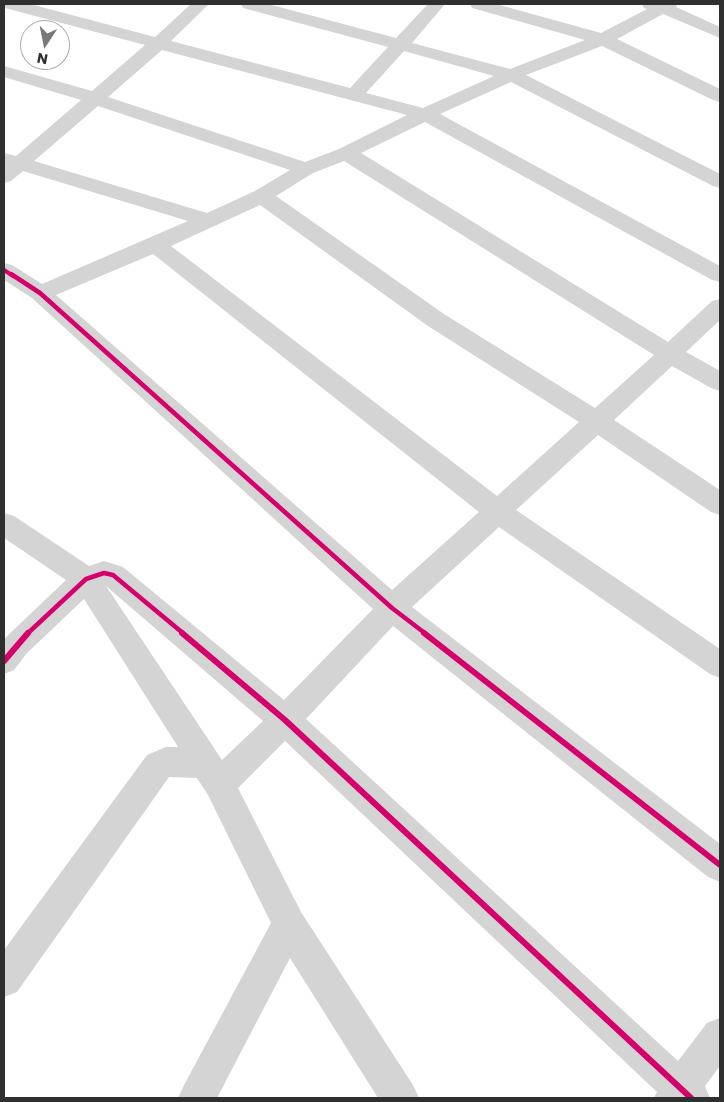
<!DOCTYPE html>
<style>
body{margin:0}
#map{position:relative;width:724px;height:1102px;overflow:hidden;background:#fff;font-family:Poppins,sans-serif}
canvas{display:block}
.frame{position:absolute;inset:0;border:5px solid #2f2f2f;pointer-events:none}
.north{position:absolute;left:20px;top:20px;width:50px;height:50px;box-sizing:border-box;background:#fff;border:1px solid #acacac;border-radius:50%;rotate:191deg;font-size:14px;font-weight:700;line-height:20px;text-align:center;color:#2f2f2f}
.north::after{content:'';display:block;margin:auto;width:18px;height:22px;background:#787878;clip-path:polygon(50% 0,100% 100%,50% 72%,0 100%)}
</style>
<div id="map">
<canvas width="724" height="1102"></canvas>
<div class="frame"></div>
<div class="north">N</div>
</div>
<script>
const g = document.querySelector('canvas').getContext('2d');
g.lineJoin = 'round';
function fillPath(path, color) { g.fillStyle = color; g.fill(path, 'evenodd'); }
function strokePath(path, color, width, dash) { g.strokeStyle = color; g.lineWidth = width; g.lineCap = dash ? 'butt' : 'round'; g.setLineDash(dash || []); g.stroke(path); }
fillPath(new Path2D(`
 M4,4H30L155,37L191,4H209L171,41L350,88L388,47L243,8L241,4H268L396,38L428,4H445L412,43L510,69L585,40L472,8L470,4H496L601,33L647,9L644,8L642,4H677L676,7L720,27V38L663,14L617,39L720,89V102L713,100L602,46L526,75L720,174V188L713,186L511,82L440,114L720,266V282L712,280L425,122L361,153L668,342L712,301L720,299V320L686,352L720,371V391L711,388L672,366L614,420L720,490V515L711,512L598,435L516,510L720,649V678L710,674L499,527L412,607L720,844V882L708,877L393,626L306,719L678,1061L707,1023L720,1018V1066L705,1086L710,1098H654L657,1092L285,741L238,788L301,912L413,1085L419,1098H378L290,958L217,1098H178L184,1085L271,923L208,795L197,778L169,777L17,992L4,997V950L147,755L166,747H178L84,599L27,653L14,670L4,674V639L66,580L4,538V513L14,516L89,566L104,561L123,567L284,700L373,609L32,298L4,280V263L12,265L42,284L188,221L23,171L11,181L4,183V153L16,156L81,100L4,77V66L92,91L145,45L5,8ZM162,50L407,115L339,149L305,162L108,97ZM404,51L494,76L423,108L366,93ZM98,106L290,170L255,191L207,213L34,161ZM344,161L654,355L595,408L444,314L276,196L313,173ZM260,205L428,326L579,422L497,496L171,246ZM153,254L479,512L392,590L56,295ZM106,586L263,721L222,760Z`), '#d4d4d4');
strokePath(new Path2D(`
 M4,270L13,276`), '#d6006c', 4);
strokePath(new Path2D(`
 M11,274L40,293L392,608L426,634
 M27,634L86,579L104,573L113,575L184,634`), '#d6006c', 4.5);
strokePath(new Path2D(`
 M182,633L285,720L691,1098
 M424,633L720,865
 M4,661L28,633`), '#d6006c', 6);
</script>
